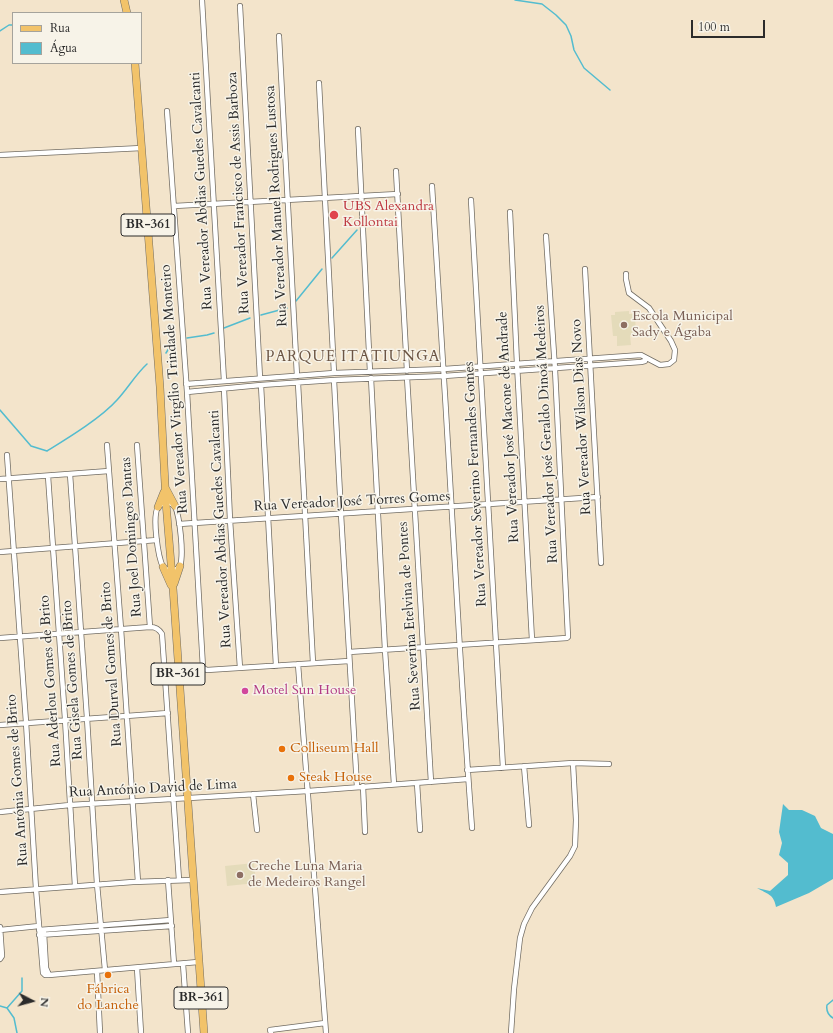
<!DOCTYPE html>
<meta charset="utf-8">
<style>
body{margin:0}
#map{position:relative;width:833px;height:1033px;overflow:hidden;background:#f3e4cb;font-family:Cardo,serif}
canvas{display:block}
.legend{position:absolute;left:12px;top:12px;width:130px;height:52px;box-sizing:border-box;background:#f7f3e8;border:1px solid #a5a39c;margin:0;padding:5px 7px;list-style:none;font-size:12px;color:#2b2b2b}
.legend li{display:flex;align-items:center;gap:8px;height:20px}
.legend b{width:20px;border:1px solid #a5a39c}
.north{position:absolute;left:12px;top:981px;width:40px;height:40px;-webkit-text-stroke:3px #f7f3e8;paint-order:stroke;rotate:96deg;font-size:11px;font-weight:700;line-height:16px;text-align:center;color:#2b2b2b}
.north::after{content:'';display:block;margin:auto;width:14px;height:18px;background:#2b2b2b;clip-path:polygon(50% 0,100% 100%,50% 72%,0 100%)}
.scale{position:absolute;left:691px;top:20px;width:74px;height:18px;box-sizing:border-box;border:2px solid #2b2b2b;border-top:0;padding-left:5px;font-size:12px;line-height:14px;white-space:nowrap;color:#2b2b2b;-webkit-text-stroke:3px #f7f3e8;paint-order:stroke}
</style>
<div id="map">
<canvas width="833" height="1033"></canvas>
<ul class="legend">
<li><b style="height:5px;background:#f2c36a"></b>Rua</li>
<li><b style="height:11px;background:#53bccf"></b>Água</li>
</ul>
<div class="north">N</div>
<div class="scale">100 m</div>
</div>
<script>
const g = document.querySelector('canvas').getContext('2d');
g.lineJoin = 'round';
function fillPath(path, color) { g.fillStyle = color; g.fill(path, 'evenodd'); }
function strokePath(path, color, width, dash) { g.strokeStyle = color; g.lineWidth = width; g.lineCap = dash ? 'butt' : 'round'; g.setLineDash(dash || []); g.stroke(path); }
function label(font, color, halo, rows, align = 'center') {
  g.font = font + ' Cardo,serif'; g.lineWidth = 3; g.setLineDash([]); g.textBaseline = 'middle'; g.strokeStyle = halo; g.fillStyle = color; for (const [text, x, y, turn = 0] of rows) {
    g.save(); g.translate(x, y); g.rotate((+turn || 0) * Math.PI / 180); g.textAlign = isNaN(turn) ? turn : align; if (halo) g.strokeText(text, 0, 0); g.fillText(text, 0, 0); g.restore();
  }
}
fillPath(new Path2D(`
 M629,311V314H635L636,334L630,335L631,345L617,346V336H613L611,315H615V312Z
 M254,863L256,883L227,886L225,866Z`), '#e4dbba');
fillPath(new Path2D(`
 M783,804L789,810H802L815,816L821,828L833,834V879L809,893L776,907C774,894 767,894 757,888L770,891L788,875V863L779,855L782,843L779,832Z`), '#53bccf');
strokePath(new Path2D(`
 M515,0L542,4L556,15L566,25L571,36L574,50L584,68L610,90
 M0,31L9,25H13
 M332,258L357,230
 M296,301L322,269
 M261,315L287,308
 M224,328L250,318
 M187,338L207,335L214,333
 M166,353L174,340
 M0,410L31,446L47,451C68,438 101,418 117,400C128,388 136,374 147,364
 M833,1000L827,1005C826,1011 828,1015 833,1018
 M0,1006L7,1008L22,991V978
 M7,1008L14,1018L17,1033`), '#53bccf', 1.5);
const street = new Path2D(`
 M202,0L224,381
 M240,6L260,378
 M279,36L297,376
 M319,83L334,373
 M167,111L187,392L203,668L207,670L349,661
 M358,129L370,372
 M0,155L142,148
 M396,171L407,371
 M432,186C442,335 450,485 459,634C463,699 467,763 472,828
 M471,200L503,768
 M174,206L398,194
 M510,212L517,364L532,640
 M585,269L601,563
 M407,377L431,782
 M371,378L385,650L394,784
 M334,380L341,514L357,787
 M298,383L313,663
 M186,384L334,373L444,369L641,355L660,365L669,364L674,360L675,350L671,341L649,308L629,293L626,279V274
 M261,385L276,666
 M224,389L230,520L240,668
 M187,392L261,385L334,380L444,376L641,362L645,361V359
 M107,445L121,629L138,882
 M137,445L150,627
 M7,455L26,722L36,889L43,973L45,975H49L198,962
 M70,474L87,718L97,884L105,970
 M48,476L65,719L75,886
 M0,479L109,471
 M170,503L175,506C180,518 184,555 180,566C174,572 169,572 163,567C158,557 152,517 158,507C161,503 165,503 170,503Z
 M179,524L598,497
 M0,552L157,540
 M0,638L150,627C156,627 159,629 162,634L179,880
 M349,652L567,638L568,637L555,369L546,236
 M298,664L326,1033
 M0,725L168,713
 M524,766L529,825
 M467,770L573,763L609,764
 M417,783L420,830
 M363,786L365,832
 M253,794L257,830
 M0,812L70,805L308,791L468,779
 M168,880L174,964
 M0,892L133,882L192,880
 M0,927L2,956L0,959
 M0,930L39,926
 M39,930L171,920
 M44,933L46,968L49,975
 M39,935L172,926
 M183,964L188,1033
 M137,968L141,1033
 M97,971L100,1033
 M271,1033L270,1030L325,1023
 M511,1033L514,989L520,938L524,924L532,908L570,856L575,846L576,820L573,763`);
const primary = new Path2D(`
 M124,0L127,13
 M135,63L160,387L166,503L173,588L204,1033
 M166,489L175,506
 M158,507L164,492
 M163,567L171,585
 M174,584L180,566`);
strokePath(street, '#716c63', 6);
strokePath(primary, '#716c63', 8);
strokePath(street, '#fff', 4.5);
strokePath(primary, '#f2c36a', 7);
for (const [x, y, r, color] of [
 [334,215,5,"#e0444e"],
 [624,325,4,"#8d6e63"],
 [245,691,4,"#d1479c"],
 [282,749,4,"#e8710a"],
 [291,778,4,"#e8710a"],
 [240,875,4,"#8d6e63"],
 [108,975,4,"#e8710a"]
]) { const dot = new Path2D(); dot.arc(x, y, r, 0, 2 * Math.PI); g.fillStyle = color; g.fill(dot); strokePath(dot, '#f7f3e8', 1.5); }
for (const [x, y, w] of [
 [148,225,54],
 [178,674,54],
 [201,998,54]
]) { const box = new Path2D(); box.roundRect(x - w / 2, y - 11, w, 22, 3); g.fillStyle = '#f7f3e8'; g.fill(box); strokePath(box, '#2b2b2b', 1); }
label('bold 13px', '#2b2b2b', null, [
 ["BR-361",148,225],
 ["BR-361",178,674],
 ["BR-361",201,998]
]);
label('14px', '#2b2b2b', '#f7f3e8', [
 ["Rua Vereador Abdias Guedes Cavalcanti",202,191,-93],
 ["Rua Vereador Francisco de Assis Barboza",239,193,-93],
 ["Rua Vereador Manuel Rodrigues Lustosa",277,206,-93],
 ["Rua Vereador Virgílio Trindade Monteiro",175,389,-94],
 ["Rua Vereador Wilson Dias Novo",582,417,-93],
 ["Rua Vereador José Macone de Andrade",509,427,-93],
 ["Rua Vereador José Geraldo Dinoá Medeiros",547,434,-93],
 ["Rua Vereador Severino Fernandes Gomes",476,484,-93],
 ["Rua Vereador José Torres Gomes",352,502,-3],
 ["Rua Vereador Abdias Guedes Cavalcanti",221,529,-93],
 ["Rua Joel Domingos Dantas",132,537,-94],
 ["Rua Severina Etelvina de Pontes",410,616,-94],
 ["Rua Durval Gomes de Brito",112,664,-94],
 ["Rua Gisela Gomes de Brito",73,680,-94],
 ["Rua Aderlou Gomes de Brito",51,681,-94],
 ["Rua Antónia Gomes de Brito",18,780,-94],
 ["Rua António David de Lima",153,789,-3]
]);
label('14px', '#be3a42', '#f7f3e8', [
 ["UBS Alexandra",343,207],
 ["Kollontai",343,223]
], 'left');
label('14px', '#785e54', '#f7f3e8', [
 ["Escola Municipal",632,317],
 ["Sady e Ágaba",632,333],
 ["Creche Luna Maria",248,867],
 ["de Medeiros Rangel",248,883]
], 'left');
label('14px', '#b23c85', '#f7f3e8', [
 ["Motel Sun House",253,691]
], 'left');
label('14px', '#c56008', '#f7f3e8', [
 ["Colliseum Hall",290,749],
 ["Steak House",299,778],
 ["Fábrica",108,990,"center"],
 ["do Lanche",108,1006,"center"]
], 'left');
g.letterSpacing = '1px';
label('15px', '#6c5544', '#f7f3e8', [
 ["PARQUE ITATIUNGA",353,358]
]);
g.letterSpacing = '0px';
</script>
